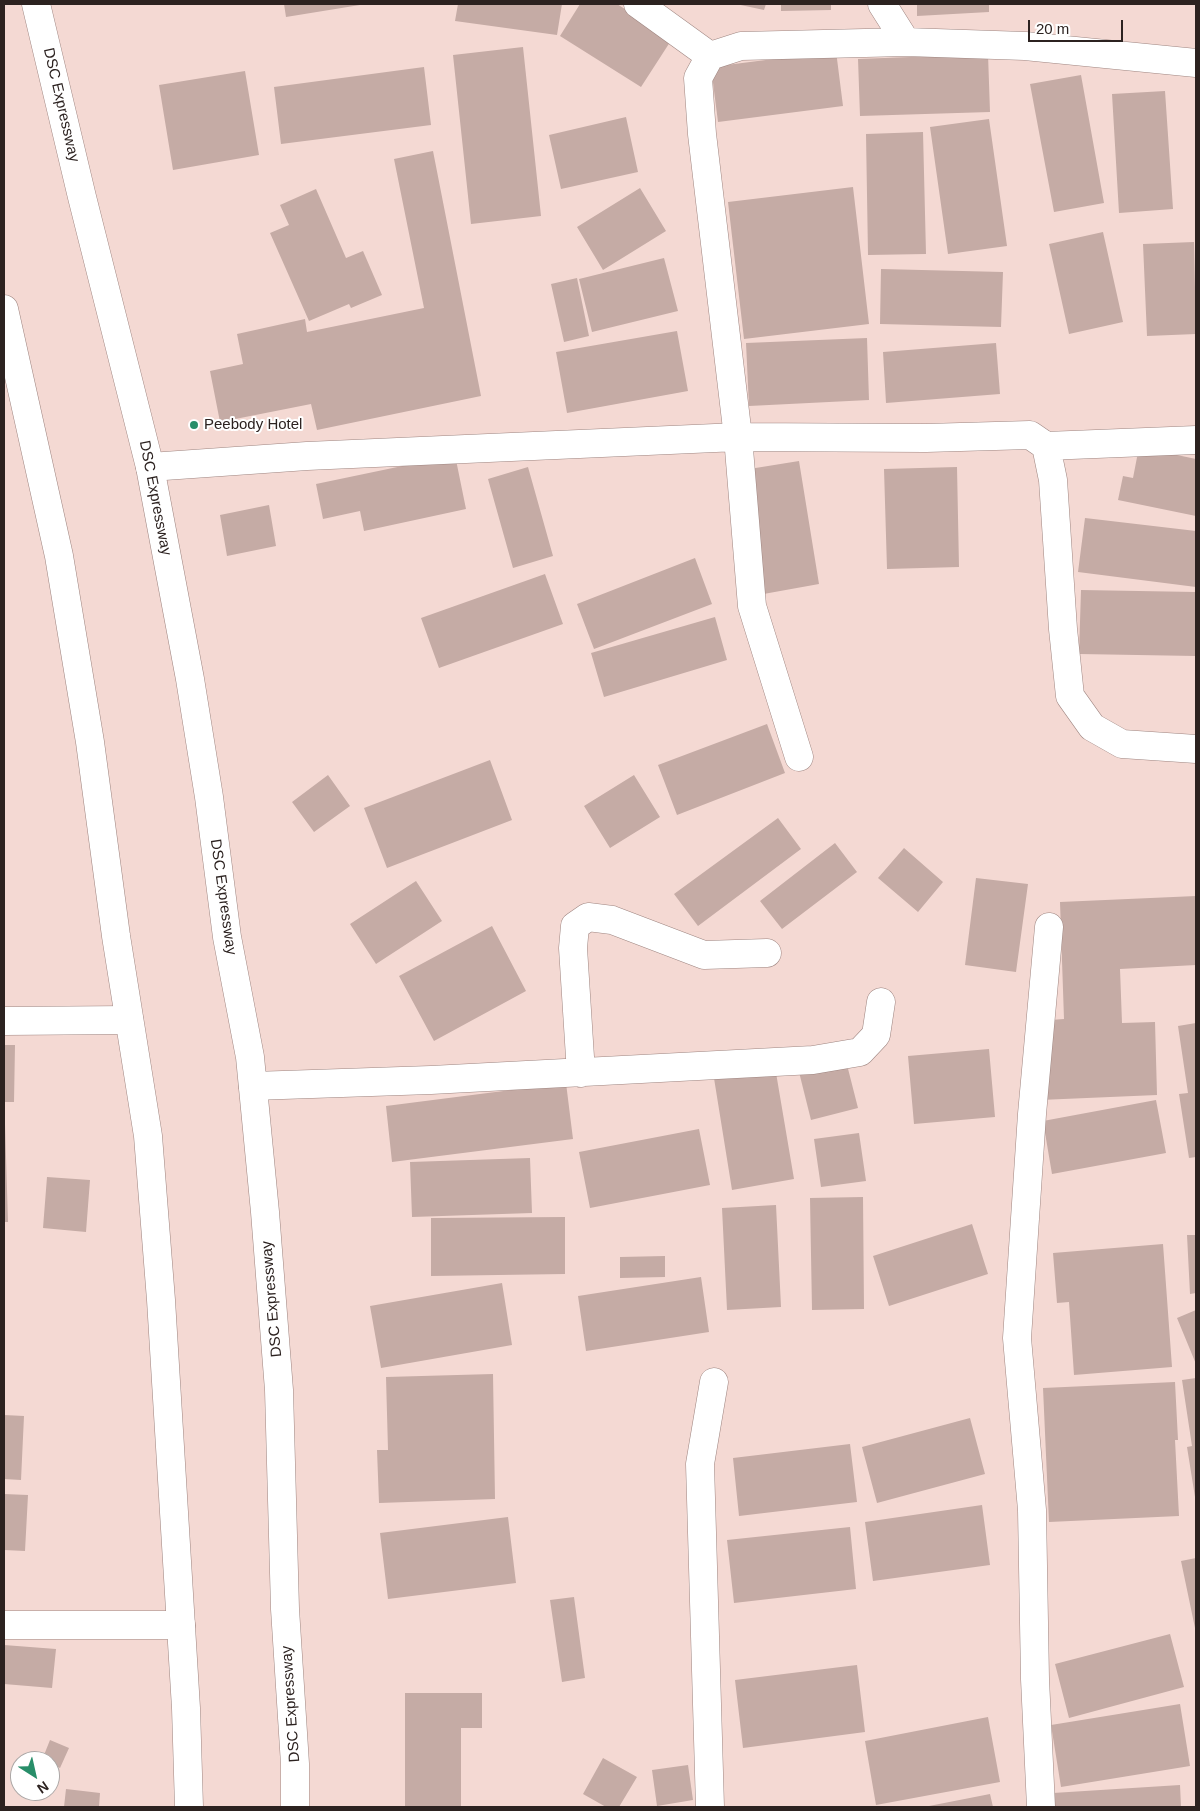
<!DOCTYPE html>
<style>
body{margin:0}
#map{position:relative;width:1200px;height:1811px;overflow:hidden;background:#f4d9d3;font-family:Helvetica,sans-serif}
canvas{display:block}
.frame{position:absolute;inset:0;border:5px solid #2c2220;pointer-events:none}
.north{position:absolute;left:10px;top:1751px;width:50px;height:50px;box-sizing:border-box;background:#fff;border:1px solid #aba7a6;border-radius:50%;rotate:145deg;font-size:14px;font-weight:700;line-height:20px;text-align:center;color:#2c2220}
.north::after{content:'';display:block;margin:auto;width:18px;height:22px;background:#288e69;clip-path:polygon(50% 0,100% 100%,50% 72%,0 100%)}
.scale{position:absolute;left:1028px;top:20px;width:95px;height:22px;box-sizing:border-box;border:2px solid #2c2220;border-top:0;padding-left:6px;font-size:15px;line-height:18px;white-space:nowrap;color:#2c2220;-webkit-text-stroke:4px #fff;paint-order:stroke}
</style>
<div id="map">
<canvas width="1200" height="1811"></canvas>
<div class="frame"></div>
<div class="north">N</div>
<div class="scale">20 m</div>
</div>
<script>
const g = document.querySelector('canvas').getContext('2d');
g.lineJoin = 'round';
function fillPath(path, color) { g.fillStyle = color; g.fill(path, 'evenodd'); }
function strokePath(path, color, width, dash) { g.strokeStyle = color; g.lineWidth = width; g.lineCap = dash ? 'butt' : 'round'; g.setLineDash(dash || []); g.stroke(path); }
function label(font, color, halo, rows, align = 'center') {
  g.font = font + ' Helvetica,sans-serif'; g.lineWidth = 4; g.setLineDash([]); g.textBaseline = 'middle'; g.strokeStyle = halo; g.fillStyle = color; for (const [text, x, y, turn = 0] of rows) {
    g.save(); g.translate(x, y); g.rotate((+turn || 0) * Math.PI / 180); g.textAlign = isNaN(turn) ? turn : align; if (halo) g.strokeText(text, 0, 0); g.fillText(text, 0, 0); g.restore();
  }
}
fillPath(new Path2D(`
 M284,4H360V5L286,17Z
 M458,4H562L557,35L455,21Z
 M580,4H617L672,39L641,87L560,36Z
 M736,4H766L764,10Z
 M781,4H831V10L781,11Z
 M917,4H989V12L917,16Z
 M523,47L541,216L471,224L453,55Z
 M836,51L843,106L718,122L711,67Z
 M988,54L990,112L860,116L858,59Z
 M424,67L431,125L281,144L274,87Z
 M245,71L259,155L173,170L159,85Z
 M1081,75L1104,203L1054,212L1030,84Z
 M1165,91L1173,209L1119,213L1112,94Z
 M626,117L638,172L561,189L549,135Z
 M989,119L1007,246L948,254L930,127Z
 M923,132L926,254L868,255L866,134Z
 M433,151L481,396L317,430L311,404L220,422L210,371L243,364L237,334L305,319L307,332L424,308L394,159Z
 M853,187L869,324L744,339L728,202Z
 M640,188L666,231L603,270L577,227Z
 M316,189L346,258L363,251L382,295L351,308L349,304L309,321L270,233L289,225L280,205Z
 M1103,232L1123,322L1069,334L1049,244Z
 M1194,242L1196,334L1147,336L1143,244Z
 M664,258L678,311L592,332L579,279Z
 M881,269L1003,272L1001,327L880,324Z
 M577,278L589,336L564,342L551,284Z
 M677,331L688,391L567,413L556,352Z
 M867,338L869,400L749,406L746,343Z
 M996,343L1000,394L886,403L883,352Z
 M1139,447L1196,459V516L1118,500L1123,476L1133,478Z
 M455,455L466,509L364,531L360,511L323,519L316,484Z
 M799,461L819,584L758,595L737,471Z
 M528,467L553,556L513,568L488,479Z
 M957,467L959,567L887,569L884,469Z
 M269,505L276,546L227,556L220,515Z
 M1085,518L1196,531V587L1078,572Z
 M695,558L712,604L594,649L577,604Z
 M545,574L563,624L439,668L421,618Z
 M1081,590L1196,592V656L1079,654Z
 M715,617L727,660L604,697L591,653Z
 M767,724L785,773L677,815L658,765Z
 M490,760L512,820L387,868L364,808Z
 M328,775L350,806L314,832L292,802Z
 M634,775L660,817L610,848L584,806Z
 M778,818L801,849L698,926L674,894Z
 M835,843L857,872L782,929L760,901Z
 M904,848L943,882L918,912L878,878Z
 M976,878L1028,884L1016,972L965,965Z
 M416,881L442,921L376,964L350,924Z
 M1196,896V965L1120,969L1122,1023L1155,1022L1157,1095L1040,1100L1037,1021L1064,1019L1060,902Z
 M492,926L526,991L434,1041L399,976Z
 M1196,1023V1157L1189,1158L1179,1094L1188,1093L1178,1026Z
 M4,1045H15L14,1102H4Z
 M989,1049L995,1117L914,1124L908,1056Z
 M844,1053L858,1108L811,1120L797,1064Z
 M774,1061L794,1179L732,1190L713,1072Z
 M566,1083L573,1139L392,1162L386,1106Z
 M1156,1100L1166,1153L1052,1174L1043,1121Z
 M4,1124H5L8,1222H4Z
 M699,1129L710,1185L590,1208L579,1152Z
 M859,1133L866,1181L821,1187L814,1139Z
 M530,1158L532,1213L412,1217L410,1162Z
 M47,1177L90,1180L86,1232L43,1228Z
 M863,1197L864,1309L812,1310L810,1198Z
 M776,1205L781,1307L727,1310L722,1208Z
 M565,1217V1274L431,1276V1218Z
 M972,1224L988,1274L889,1306L873,1256Z
 M1187,1235H1196V1293L1190,1294Z
 M1163,1244L1172,1367L1074,1375L1069,1302L1057,1303L1053,1253Z
 M665,1256V1277L620,1278V1257Z
 M701,1277L709,1332L586,1351L578,1296Z
 M502,1283L512,1345L381,1368L370,1306Z
 M1196,1310V1364L1177,1318Z
 M493,1374L495,1499L379,1503L377,1450H388L386,1377Z
 M1196,1378V1497H1195L1187,1447L1192,1446L1182,1380Z
 M1175,1382L1178,1440H1175L1179,1516L1049,1522L1043,1388Z
 M4,1415L24,1416L21,1480L4,1479Z
 M970,1418L985,1474L877,1503L862,1447Z
 M850,1444L857,1502L739,1516L733,1458Z
 M4,1494L28,1495L25,1551L4,1550Z
 M982,1505L990,1565L873,1581L865,1522Z
 M508,1517L516,1583L388,1599L380,1533Z
 M850,1527L856,1589L734,1603L727,1540Z
 M1196,1558V1628H1195L1181,1561Z
 M574,1597L585,1678L562,1682L550,1600Z
 M1170,1634L1184,1687L1069,1718L1055,1664Z
 M4,1645L56,1649L52,1688L4,1684Z
 M857,1665L865,1732L743,1748L735,1680Z
 M405,1693H482V1728H461V1807H405Z
 M1180,1704L1190,1766L1061,1787L1051,1725Z
 M988,1717L1000,1782L876,1805L865,1741Z
 M50,1740L69,1748L60,1768L50,1763V1761L42,1760Z
 M603,1758L637,1777L619,1807H606L583,1794Z
 M688,1765L693,1800L657,1806L652,1770Z
 M1180,1785L1181,1807H1054L1053,1793Z
 M66,1789L100,1793L99,1807H64Z
 M990,1794L993,1807H929V1806Z`), '#c5aba5');
const minor = new Path2D(`
 M638,4L710,56
 M882,4L906,42
 M1046,446L1196,440
 M150,467L307,456L738,437L926,438L1030,435L1046,446L1053,480L1063,629L1070,696L1092,727L1122,744L1196,749
 M799,757L752,606L738,437L702,134L698,78L710,56L741,46L906,42L1025,46L1196,63
 M4,1021L129,1020
 M581,1073L573,948L575,926L588,917L612,920L704,955L767,953
 M253,1086L431,1080L813,1060L860,1052L876,1035L881,1002
 M4,1625H181
 M710,1807L700,1464L714,1382
 M1041,1807L1035,1679L1032,1510L1017,1338L1032,1114L1049,927`);
const primary = new Path2D(`
 M36,4L82,197L150,467L190,679L209,797L227,937L250,1057L265,1212L279,1390L285,1609L295,1764V1807
 M4,309L59,556L90,742L116,936L148,1136L161,1300L186,1708L189,1807`);
strokePath(minor, '#9e8580', 29);
strokePath(primary, '#9e8580', 29);
strokePath(minor, '#fff', 28);
strokePath(primary, '#fff', 28);
for (const [x, y, r, color] of [
 [194,425,5,"#288e69"]
]) { const dot = new Path2D(); dot.arc(x, y, r, 0, 2 * Math.PI); g.fillStyle = color; g.fill(dot); strokePath(dot, '#fff', 2); }
label('15px', '#2c2220', '#fff', [
 ["DSC Expressway",61,105,77],
 ["DSC Expressway",155,498,79],
 ["DSC Expressway",223,897,82],
 ["DSC Expressway",272,1299,-95],
 ["DSC Expressway",291,1704,-94]
]);
label('15px', '#2c2220', '#fff', [
 ["Peebody Hotel",204,425]
], 'left');
</script>
